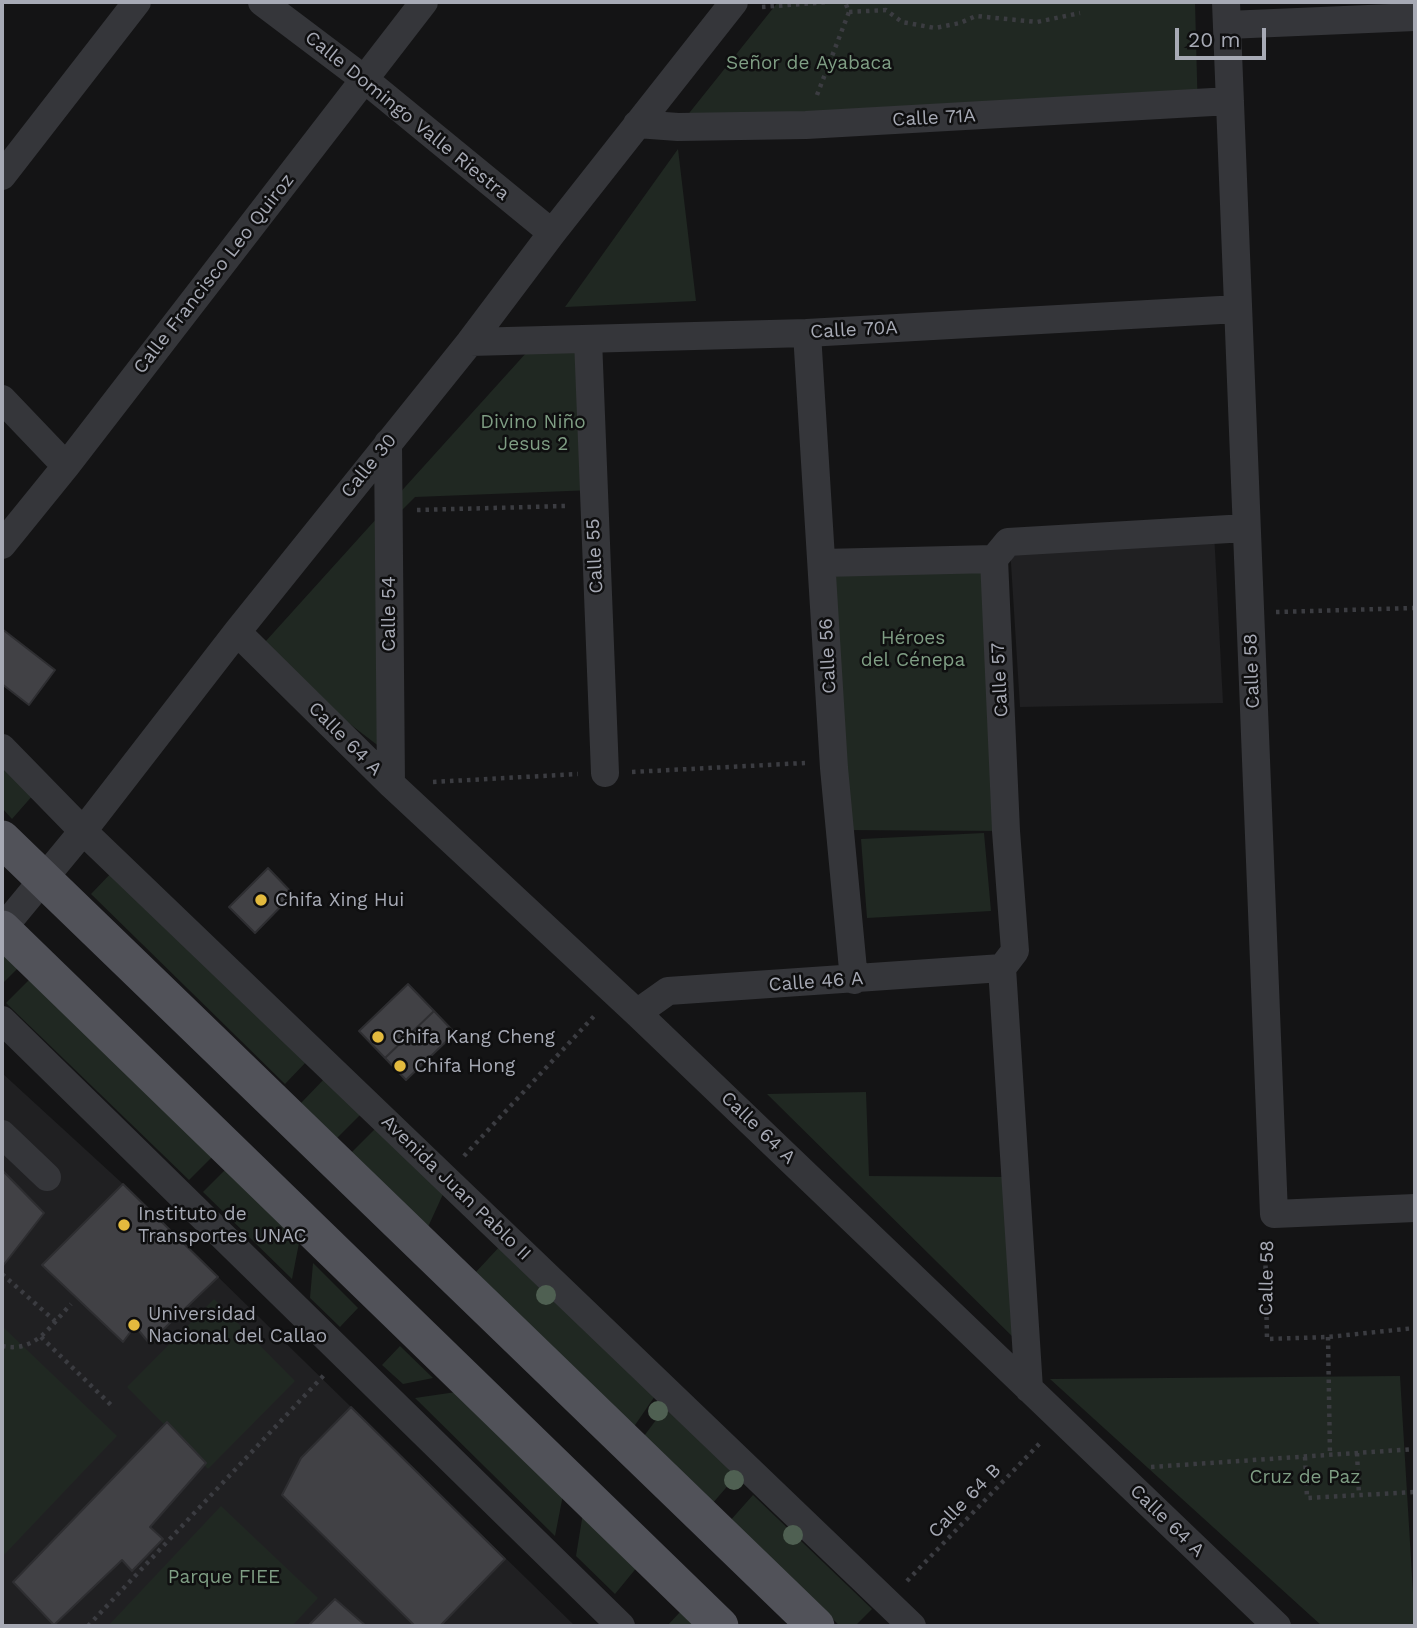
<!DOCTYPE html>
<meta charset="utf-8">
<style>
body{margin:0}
#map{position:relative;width:1417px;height:1628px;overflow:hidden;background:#141415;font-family:"Work Sans",sans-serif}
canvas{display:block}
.frame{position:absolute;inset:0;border:4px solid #a7aab5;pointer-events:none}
.scale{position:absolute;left:1175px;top:28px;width:91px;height:32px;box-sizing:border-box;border:4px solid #a7aab5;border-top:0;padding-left:9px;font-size:21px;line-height:24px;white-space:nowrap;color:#a7aab5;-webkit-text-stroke:5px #0f0f10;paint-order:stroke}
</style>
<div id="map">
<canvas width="1417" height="1628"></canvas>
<div class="frame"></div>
<div class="scale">20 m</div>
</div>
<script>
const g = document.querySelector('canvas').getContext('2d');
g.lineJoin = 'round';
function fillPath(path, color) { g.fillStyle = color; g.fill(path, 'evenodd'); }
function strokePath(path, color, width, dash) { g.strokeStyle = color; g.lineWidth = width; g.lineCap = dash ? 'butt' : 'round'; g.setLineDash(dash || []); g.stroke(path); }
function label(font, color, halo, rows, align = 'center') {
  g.font = font + ' "Work Sans",sans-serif'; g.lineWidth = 5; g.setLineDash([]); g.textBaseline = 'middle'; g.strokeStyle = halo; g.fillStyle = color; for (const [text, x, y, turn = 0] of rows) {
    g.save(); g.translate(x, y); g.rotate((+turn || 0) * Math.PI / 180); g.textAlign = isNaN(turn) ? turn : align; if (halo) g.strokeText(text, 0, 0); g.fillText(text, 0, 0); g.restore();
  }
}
fillPath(new Path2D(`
 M1214,532L1223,703L1020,707L1010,547Z
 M2,1073L123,1184L575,1626H2Z`), '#202022');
fillPath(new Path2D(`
 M778,2H1195L1198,116L678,127Z
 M678,149L696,301L565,307Z
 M536,342L590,356L594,490L415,497L390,522L389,754L256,652Z
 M994,559L1006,831L839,830L822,563Z
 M2,761L34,794L12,819L2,808Z
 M984,833L991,911L867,918L861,839Z
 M114,870L308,1060L285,1084L91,894Z
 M2,952L20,966L2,984Z
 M32,977L214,1155L189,1180L6,1003Z
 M326,1077L362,1113L337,1138L301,1103Z
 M866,1092L869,1176L1011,1177L1022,1346L767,1094Z
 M377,1127L444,1192L428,1227L351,1153Z
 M227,1168L300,1238L292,1279L203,1192Z
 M501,1245L655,1396L633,1428L476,1272Z
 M313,1263L358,1308L340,1327L310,1298Z
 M214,1299L295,1381L208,1469L127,1387Z
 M4,1328L117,1436L2,1557V1331Z
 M400,1346L433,1378L403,1384L382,1365Z
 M1400,1376L1415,1626H1322L1050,1379Z
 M456,1392L563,1495L555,1536L415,1398Z
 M665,1408L737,1475L712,1504L644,1436Z
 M753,1495L872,1609L855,1626H840L729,1522Z
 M221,1506L318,1598L292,1626H108Z
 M583,1513L638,1566L615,1594L576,1556Z
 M681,1611L698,1626H667Z`), '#202822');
const building = new Path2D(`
 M2,629L55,670L29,705L2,684Z
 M268,868L293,894L255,933L229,907Z
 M408,984L434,1011L385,1058L359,1031Z
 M434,1011L455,1033L406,1080L385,1058Z
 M2,1170L44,1213L2,1267Z
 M123,1184L218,1277L149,1343L135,1326L123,1342L42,1265Z
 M351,1407L505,1559L440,1626H415L282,1495L301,1458Z
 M167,1422L206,1463L150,1527L163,1539L132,1571L122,1560L54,1625L13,1582Z
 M335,1599L366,1626H308Z`);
fillPath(building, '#414145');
strokePath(building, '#2e2e31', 2);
strokePath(new Path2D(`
 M762,7L828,2
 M849,12L886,10L902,22L935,28L960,23L976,16L1037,22L1080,13
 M817,95L849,12L845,2
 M417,510L566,506
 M1276,612L1415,608
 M632,772L805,763
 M433,782L578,774
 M464,1156L596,1014
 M1265,1240L1267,1339L1328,1337L1415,1328
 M2,1274L55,1321
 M41,1337L111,1405
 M1328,1337L1330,1455
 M2,1346C36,1353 50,1326 71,1304
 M1357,1453L1359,1495
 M1305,1457L1307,1498L1415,1492
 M1151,1467L1415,1449
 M907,1581L1042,1441
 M88,1626L326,1373`), '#3b3c41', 4.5, [3.5, 5]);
strokePath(new Path2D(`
 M262,2L364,79L552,233
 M1226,2L1274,1214L1415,1208
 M1227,25L1415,17
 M637,124L678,127L806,125L1230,101
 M2,176L137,2
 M807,333L834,768L854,980
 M588,339L605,773
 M470,342L807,333L1238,309
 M2,399L66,466
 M388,443L391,784
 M2,545L66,466L424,2
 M994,559L1006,831L1015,951L1002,968
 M994,559L1008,542L1246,528
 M822,563L994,559
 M237,632L391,784L637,1013L1277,1626
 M2,748L83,831L912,1626
 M2,929L83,831L237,632L470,342L552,233L734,2
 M1002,968L1029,1389
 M637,1013L668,991L1002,968
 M2,1020L621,1626
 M2,1134L47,1177`), '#35363a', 28);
strokePath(new Path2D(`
 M2,839L816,1626
 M2,929L720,1626`), '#515259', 37);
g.fillStyle = '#4f6052';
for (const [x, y] of [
 [546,1295],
 [658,1411],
 [734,1480],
 [793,1535]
]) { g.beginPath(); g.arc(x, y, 10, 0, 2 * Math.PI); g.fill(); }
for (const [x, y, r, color] of [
 [261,900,7,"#e3ba3e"],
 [378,1037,7,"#e3ba3e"],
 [400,1066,7,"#e3ba3e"],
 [124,1225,7,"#e3ba3e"],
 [134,1325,7,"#e3ba3e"]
]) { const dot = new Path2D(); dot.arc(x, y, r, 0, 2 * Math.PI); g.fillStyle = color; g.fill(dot); strokePath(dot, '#0f0f10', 2.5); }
label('19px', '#7f9e84', '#0f0f10', [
 ["Señor de Ayabaca",809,63],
 ["Divino Niño",533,422],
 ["Jesus 2",533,444],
 ["Héroes",913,638],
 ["del Cénepa",913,660],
 ["Cruz de Paz",1305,1477],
 ["Parque FIEE",224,1577]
]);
label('19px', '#a7aab5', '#0f0f10', [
 ["Calle Domingo Valle Riestra",407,116,39],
 ["Calle 71A",934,118,-3],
 ["Calle Francisco Leo Quiroz",214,274,-52],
 ["Calle 70A",854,330,-3],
 ["Calle 30",369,466,-51],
 ["Calle 55",595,556,-93],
 ["Calle 54",389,614,-90],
 ["Calle 56",828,656,-93],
 ["Calle 58",1252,671,-92],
 ["Calle 57",1000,680,-93],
 ["Calle 64 A",345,739,45],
 ["Calle 46 A",816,982,-4],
 ["Calle 64 A",758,1128,44],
 ["Avenida Juan Pablo II",456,1188,44],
 ["Calle 58",1267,1278,-89],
 ["Calle 64 B",965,1501,-46],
 ["Calle 64 A",1167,1521,44]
]);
label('19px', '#a7aab5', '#0f0f10', [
 ["Chifa Xing Hui",275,900],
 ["Chifa Kang Cheng",392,1037],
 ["Chifa Hong",414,1066],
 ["Instituto de",138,1214],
 ["Transportes UNAC",138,1236],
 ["Universidad",148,1314],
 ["Nacional del Callao",148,1336]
], 'left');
</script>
